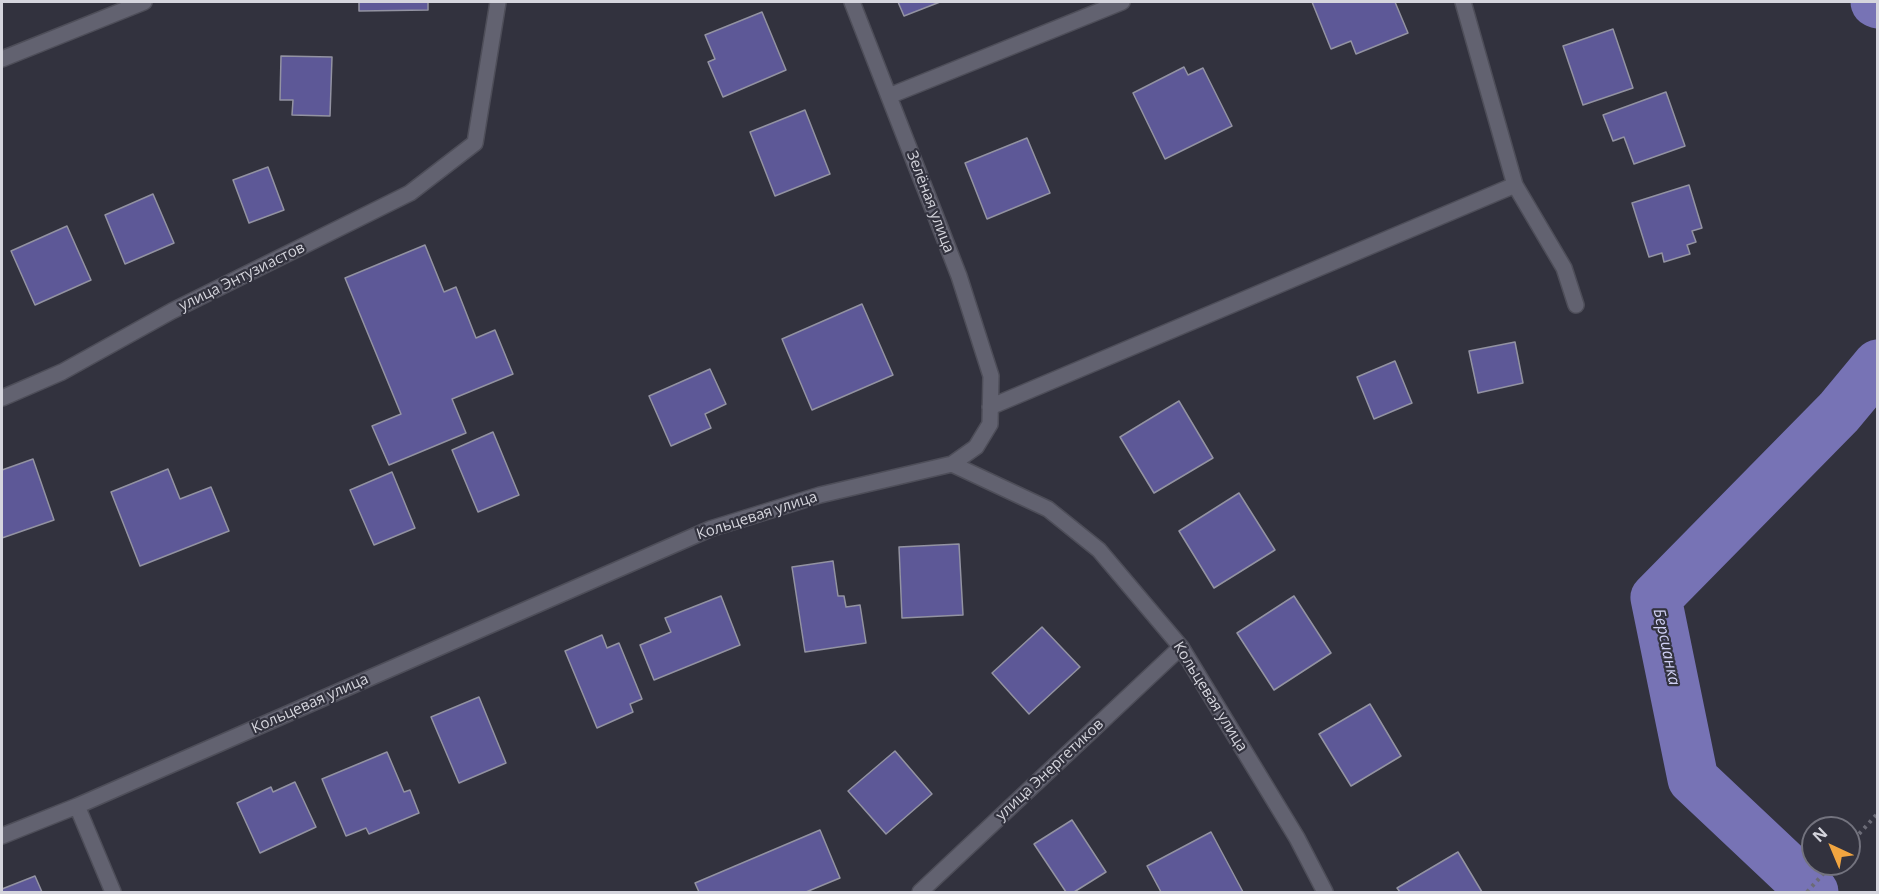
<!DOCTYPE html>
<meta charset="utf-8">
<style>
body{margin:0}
#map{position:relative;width:1879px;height:894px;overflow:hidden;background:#32323e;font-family:"Open Sans",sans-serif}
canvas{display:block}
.frame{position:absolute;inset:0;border:3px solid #d5d5dd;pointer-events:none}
.north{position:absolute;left:1801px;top:816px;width:60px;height:60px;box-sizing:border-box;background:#32323e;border:2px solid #73737e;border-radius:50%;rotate:316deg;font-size:16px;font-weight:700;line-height:24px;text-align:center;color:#d5d5dd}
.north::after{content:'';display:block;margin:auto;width:21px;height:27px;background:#f1a540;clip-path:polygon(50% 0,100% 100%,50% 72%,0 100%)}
</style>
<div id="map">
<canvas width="1879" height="894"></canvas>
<div class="frame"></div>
<div class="north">N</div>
</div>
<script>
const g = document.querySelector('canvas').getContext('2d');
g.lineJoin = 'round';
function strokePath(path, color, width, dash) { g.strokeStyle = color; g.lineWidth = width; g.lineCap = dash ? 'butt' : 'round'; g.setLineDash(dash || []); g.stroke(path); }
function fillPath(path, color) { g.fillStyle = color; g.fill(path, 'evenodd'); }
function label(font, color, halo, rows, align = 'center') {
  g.font = font + ' "Open Sans",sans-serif'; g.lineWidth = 4.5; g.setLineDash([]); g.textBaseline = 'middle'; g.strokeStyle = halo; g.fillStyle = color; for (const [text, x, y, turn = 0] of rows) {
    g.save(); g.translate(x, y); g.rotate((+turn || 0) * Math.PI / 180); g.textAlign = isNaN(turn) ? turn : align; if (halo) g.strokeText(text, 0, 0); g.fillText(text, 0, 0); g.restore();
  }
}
strokePath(new Path2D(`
 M1876,2L1878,3
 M1813,892L1693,779L1656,598L1839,412L1878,365`), '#7773b5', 51);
const building = new Path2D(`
 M359,2H428V10L359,11Z
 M898,2H940L904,16Z
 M1312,2H1395L1408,33L1356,54L1351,41L1331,49Z
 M762,12L786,70L723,97L708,62L715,59L705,35Z
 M1613,29L1633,88L1583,105L1563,46Z
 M281,56L332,57L330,116L292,115L293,100H280Z
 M1184,67L1188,75L1203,68L1232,126L1165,159L1133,93Z
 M1666,92L1685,146L1634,164L1624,137L1613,141L1603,115Z
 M805,110L830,174L775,196L750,132Z
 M1027,138L1050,193L987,219L965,163Z
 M268,167L284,210L249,223L233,180Z
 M1689,185L1702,228L1692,231L1696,242L1687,245L1690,254L1664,262L1662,253L1649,257L1632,203Z
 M153,194L174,243L125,264L105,215Z
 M67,226L91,280L35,305L11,251Z
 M425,245L444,292L456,287L476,338L495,330L513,374L452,399L466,433L389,465L372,426L401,414L345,278Z
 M862,304L893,375L812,410L782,339Z
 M1515,342L1523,383L1478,393L1469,351Z
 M1395,361L1412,403L1374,419L1357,377Z
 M710,369L726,404L705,414L711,428L671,446L649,396Z
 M1179,401L1213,458L1154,493L1120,437Z
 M493,432L519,495L478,512L452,450Z
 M33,459L54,520L2,538V470Z
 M168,469L180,499L211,487L229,531L140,566L111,492Z
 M392,472L415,528L374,545L350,490Z
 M1239,493L1275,550L1214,588L1179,531Z
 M959,544L963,615L902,618L899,547Z
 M833,561L838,596H844L846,607L860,605L866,643L805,652L792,567Z
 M721,596L740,645L654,680L640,645L671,632L665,618Z
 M1294,596L1331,653L1274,690L1237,633Z
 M1042,627L1080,667L1029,714L992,673Z
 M602,635L607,648L619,643L642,699L630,704L633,712L597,728L565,651Z
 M479,697L506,763L459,783L431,717Z
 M1370,704L1401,756L1351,786L1319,734Z
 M895,751L932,794L886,834L848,791Z
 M387,752L404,792L410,790L419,813L369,834L366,828L346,836L322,779Z
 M295,782L316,827L260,853L237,803L271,787L273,792Z
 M1072,820L1106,872L1074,892H1066L1034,844Z
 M820,830L840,878L806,892H699L695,883Z
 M1211,832L1243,892H1161L1147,866Z
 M1458,852L1482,892H1400L1397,888Z
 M35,876L42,892H2V889Z`);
fillPath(building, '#5d5897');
strokePath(building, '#9393a2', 1.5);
const service = new Path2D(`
 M2,59L144,2`);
const minor = new Path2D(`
 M852,2L959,276L991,376L990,424L976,447L952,464
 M889,96L1122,2
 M1515,185L1564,268L1576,305
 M2,398L62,372L172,311L410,193L475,143L498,2
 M990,407L1515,185L1463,2
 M77,806L113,892
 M2,836L77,806L710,529L820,495L952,464L1048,509L1099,550L1181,647L1297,838L1325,892
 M920,892L1181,647`);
strokePath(service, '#4e4e59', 18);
strokePath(minor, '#4e4e59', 18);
strokePath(new Path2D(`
 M1849,845L1878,813
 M1807,892L1832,864`), '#6b6b76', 4, [3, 4.5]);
strokePath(service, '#626270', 15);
strokePath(minor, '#626270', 15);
label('15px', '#d5d5dd', '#32323e', [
 ["Зелёная улица",930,202,69],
 ["улица Энтузиастов",242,277,-26],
 ["Кольцевая улица",757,516,-18],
 ["Кольцевая улица",1210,697,58],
 ["Кольцевая улица",310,704,-24],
 ["улица Энергетиков",1050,770,-43]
]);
label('italic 16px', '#d0d0f5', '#32323e', [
 ["Берсианка",1666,647,78]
]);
</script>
